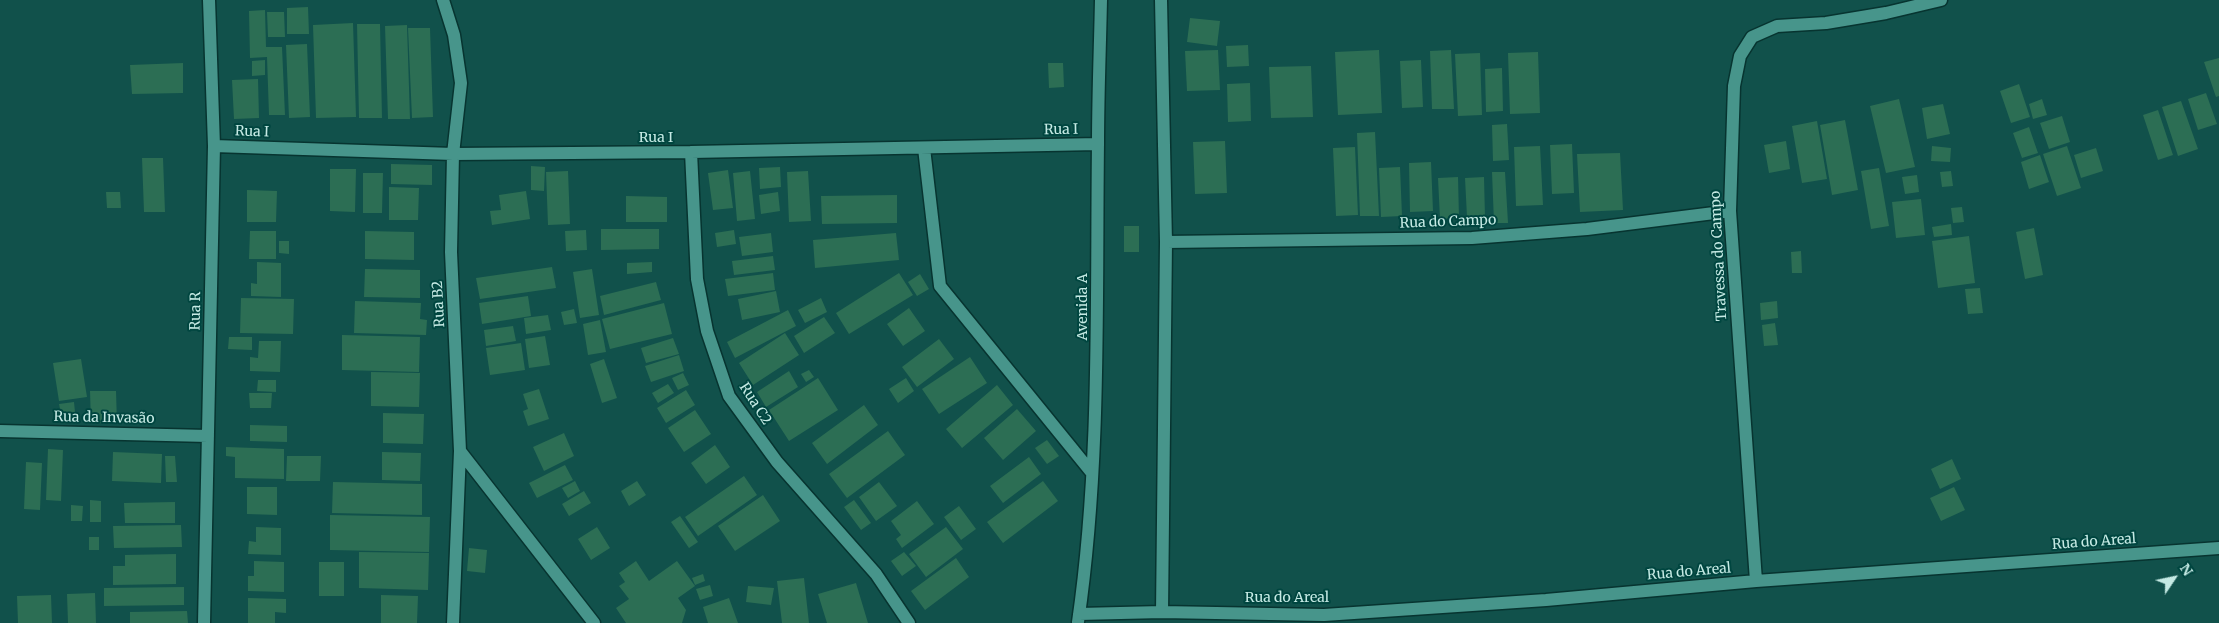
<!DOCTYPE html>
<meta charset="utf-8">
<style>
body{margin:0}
#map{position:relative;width:2219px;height:623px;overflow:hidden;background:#11514b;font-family:Merriweather,serif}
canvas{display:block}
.north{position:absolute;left:2149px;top:553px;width:50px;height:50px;-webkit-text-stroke:4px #004640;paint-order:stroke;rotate:56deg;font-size:14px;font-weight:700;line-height:20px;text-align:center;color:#c5eae4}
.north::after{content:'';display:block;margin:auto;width:18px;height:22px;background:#c5eae4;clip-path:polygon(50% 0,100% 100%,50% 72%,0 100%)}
</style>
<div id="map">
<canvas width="2219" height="623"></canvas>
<div class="north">N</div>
</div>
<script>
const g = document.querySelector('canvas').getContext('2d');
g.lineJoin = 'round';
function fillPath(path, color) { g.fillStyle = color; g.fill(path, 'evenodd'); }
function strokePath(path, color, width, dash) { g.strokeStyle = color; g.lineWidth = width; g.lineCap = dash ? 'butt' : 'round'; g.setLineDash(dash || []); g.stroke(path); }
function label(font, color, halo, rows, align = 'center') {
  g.font = font + ' Merriweather,serif'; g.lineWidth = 4; g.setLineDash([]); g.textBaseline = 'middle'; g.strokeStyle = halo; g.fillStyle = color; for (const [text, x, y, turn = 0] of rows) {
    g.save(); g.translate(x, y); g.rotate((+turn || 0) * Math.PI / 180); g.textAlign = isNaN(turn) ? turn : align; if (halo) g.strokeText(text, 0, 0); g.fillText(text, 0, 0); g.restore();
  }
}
fillPath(new Path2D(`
 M308,7L309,34H287V8Z
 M265,10L266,47H282L285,115H269L267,57L250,58L249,11Z
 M267,12H284L285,37H268Z
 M1190,18L1220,21L1217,46L1187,42Z
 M353,23L356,117L316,118L313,25Z
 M357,24H380L382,118H359Z
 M407,25L410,119H388L385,26Z
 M408,28H430L433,117L412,118Z
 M307,44L310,117L289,118L286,45Z
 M1248,45L1249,66L1227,67L1226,46Z
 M1218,50L1220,90L1187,91L1185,51Z
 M1379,50L1382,113L1338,115L1335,52Z
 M1451,50L1454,109H1432L1430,51Z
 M1538,52L1540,113L1510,114L1508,53Z
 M1480,53L1482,115L1458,116L1455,54Z
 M2219,58V96L2216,97L2204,62Z
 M265,60V75L252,76V61Z
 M1421,60L1423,107L1402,108L1400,61Z
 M183,63V93L132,94L130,65Z
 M1048,63H1063L1064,87L1049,88Z
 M1311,66L1313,117L1271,118L1269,67Z
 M1502,68L1503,111L1486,112L1485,69Z
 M258,79L259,118L234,119L232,80Z
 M1250,83L1251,121L1228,122L1227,84Z
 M2019,84L2030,117L2011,123L2000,91Z
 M2206,93L2217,124L2198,130L2188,99Z
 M1899,99L1915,167L1886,173L1870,106Z
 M2042,99L2047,115L2033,119L2029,104Z
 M2181,101L2198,149L2178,156L2162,107Z
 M1943,104L1950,134L1927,139L1922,108Z
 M2158,110L2173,155L2158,160L2143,115Z
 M2062,116L2070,142L2049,149L2040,123Z
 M1845,120L1858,190L1832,195L1820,125Z
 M1817,121L1827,179L1802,183L1792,126Z
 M1507,124L1509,160L1493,161L1492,125Z
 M2029,127L2038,153L2022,158L2013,133Z
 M1375,132L1379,216H1360L1357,133Z
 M1225,141L1227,193L1195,194L1193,142Z
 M1786,141L1790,169L1769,173L1764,145Z
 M1572,144L1574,193L1552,194L1550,145Z
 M1540,146L1543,205L1516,206L1514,147Z
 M1932,146L1951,148L1950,162L1931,161Z
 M2067,146L2081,188L2057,196L2043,154Z
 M1355,147L1358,215L1336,216L1333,148Z
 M2096,148L2103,171L2081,178L2074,155Z
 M1620,153L1623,210L1580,212L1577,154Z
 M2040,155L2049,182L2029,189L2021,162Z
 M142,158H163L165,212H144Z
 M1431,162L1433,211L1410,212L1409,163Z
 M391,164L432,165V185L391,184Z
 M531,166L545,167L544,191L531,190Z
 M780,167L781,187L760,189L759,168Z
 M1400,167L1402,216L1381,217L1379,168Z
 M1879,168L1889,226L1871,229L1861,171Z
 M330,169H356L355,212L330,211Z
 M728,170L733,208L713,210L708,173Z
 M568,171L570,224L548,225L546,172Z
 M750,171L755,219L737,221L733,173Z
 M808,171L811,221L789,222L787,172Z
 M1951,171L1953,186L1942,187L1940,172Z
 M1492,172H1505L1508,223H1494Z
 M363,173H383L382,213H363Z
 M1917,175L1919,192L1905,194L1902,177Z
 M1458,177L1459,218L1440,219L1438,178Z
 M1484,177L1485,217H1467L1465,178Z
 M389,187L419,188L418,220H389Z
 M247,190L277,191L276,222H247Z
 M526,191L530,219L492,225L490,211L501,210L499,195Z
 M106,192H120L121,208H107Z
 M778,192L780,211L761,214L759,195Z
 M897,195V223L822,224L821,196Z
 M626,196L667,197V222H626Z
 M1921,199L1925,235L1896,238L1892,202Z
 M1962,207L1964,222L1953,223L1951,208Z
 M1951,224L1952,235L1934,237L1932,227Z
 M1124,226H1139V252H1124Z
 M2034,228L2043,275L2025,279L2016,232Z
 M601,229H659V249L601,250Z
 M586,230L587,250L566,251L565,231Z
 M734,230L736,244L717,247L715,233Z
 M250,231H276V259H249Z
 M365,231L414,232V260L365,259Z
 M771,233L773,252L742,256L739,237Z
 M896,233L899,260L815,268L813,240Z
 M1969,236L1975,283L1938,288L1932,241Z
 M279,241H289V254L279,253Z
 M1801,251L1802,273H1792L1791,252Z
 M773,256L775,270L734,275L732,261Z
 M257,262L281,263V297L251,296V283L257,284Z
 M652,262V272L627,274V263Z
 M552,267L556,288L480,299L476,278Z
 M365,269L420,270V298L364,297Z
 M592,269L599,315L580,318L573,272Z
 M773,273L775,290L728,296L725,279Z
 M899,273L913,295L849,334L836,313Z
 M920,274L929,289L917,296L908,282Z
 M656,282L661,300L604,315L600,296Z
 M1980,288L1983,313L1968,314L1965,289Z
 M776,291L780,312L742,320L738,299Z
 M528,296L531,316L482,324L479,303Z
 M241,298L294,299L293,334L240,333Z
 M821,298L827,312L805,323L798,310Z
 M355,301L421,303L420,319L427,320L426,335L354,333Z
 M1777,301L1778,318L1761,320L1760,303Z
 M664,303L672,334L610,349L602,319Z
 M909,308L925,331L903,346L887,324Z
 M574,309L577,323L564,325L561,312Z
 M788,310L796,326L735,358L727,342Z
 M548,315L551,330L526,334L524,318Z
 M824,317L835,333L804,353L794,336Z
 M600,320L606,352L588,355L583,324Z
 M1775,323L1778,345L1764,346L1762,325Z
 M513,326L516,341L486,346L484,330Z
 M785,333L799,355L753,385L739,363Z
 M342,335L420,337L419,372L342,370Z
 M545,336L550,365L529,368L525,339Z
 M229,337H252V350L228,349Z
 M673,338L679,354L646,363L641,348Z
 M939,339L954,359L917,387L902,367Z
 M259,341H281L280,372L250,371V357L258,358Z
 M521,343L525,370L490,375L486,348Z
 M679,355L684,371L651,382L645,366Z
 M970,357L987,383L939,414L922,389Z
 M81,359L87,397L59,401L53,363Z
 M604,359L617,398L602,403L590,364Z
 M809,370L814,377L806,382L801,374Z
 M789,371L798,387L766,407L757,392Z
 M371,372L420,373L419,407L371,406Z
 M683,373L689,385L678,390L672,378Z
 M818,378L838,410L789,441L769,410Z
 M906,378L914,391L898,403L889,389Z
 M258,380H276V392L257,391Z
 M668,384L674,393L658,403L652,393Z
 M997,385L1013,405L962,448L946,429Z
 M539,389L549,419L528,426L523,411L528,409L523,394Z
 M686,390L695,405L666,423L657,408Z
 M90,391H116L117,423H91Z
 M249,393H272L271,408H250Z
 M74,402L75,412L61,414L59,404Z
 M864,405L878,425L827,464L812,443Z
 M1017,409L1036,431L1003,460L984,438Z
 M695,410L711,434L684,452L668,428Z
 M383,413L424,414L423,444L383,443Z
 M250,425L287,426V442L250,441Z
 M888,431L905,455L847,498L829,474Z
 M564,433L574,456L544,471L533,447Z
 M1047,440L1059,456L1047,464L1035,448Z
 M715,445L730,467L706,484L691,463Z
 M226,447L284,449V479L235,478V457L226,456Z
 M48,449L63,450L61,501L46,500Z
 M113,452L162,454L161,483L112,481Z
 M382,452L421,453L420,481L382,480Z
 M165,456H175L177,482H166Z
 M287,456H321L320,481H286Z
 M1029,457L1041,474L1003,503L990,486Z
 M1952,459L1961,479L1940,489L1931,469Z
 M26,462L42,463L40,510L24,509Z
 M565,465L573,480L537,498L529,483Z
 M744,476L757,495L698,536L685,517Z
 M575,481L580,491L568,498L562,488Z
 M637,481L646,495L629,506L621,491Z
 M1043,481L1058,501L1003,543L987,522Z
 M333,482L422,484V515L332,513Z
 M879,482L897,506L876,521L859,497Z
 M247,487H277V515L247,514Z
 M1954,487L1965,510L1941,521L1930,498Z
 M584,491L591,503L569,516L562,504Z
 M763,495L780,521L735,551L718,526Z
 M90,500L101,501V522H90Z
 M854,500L871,523L861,530L844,507Z
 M917,501L934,524L902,548L896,539L901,535L891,521Z
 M175,502V523H125L124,503Z
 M71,505L83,506L82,521H71Z
 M959,506L976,529L961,540L944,517Z
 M330,515L430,517L429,552L330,550Z
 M680,516L698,542L689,548L671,522Z
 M181,525L182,547L114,548L113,526Z
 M256,527L281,528V555L248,554L249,541L256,542Z
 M597,527L610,548L591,560L578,539Z
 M946,527L963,549L926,577L909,554Z
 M89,537H99V550H89Z
 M469,548L487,550L485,573L467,571Z
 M359,552L429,553L428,590L359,588Z
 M904,552L916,566L902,576L891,561Z
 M176,554V584L113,585V566H125V555Z
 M956,558L969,577L925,610L911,591Z
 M254,561L284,562V592L248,591V576H254Z
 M636,561L649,581L677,561L695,586L678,598L686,610L682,623H626L616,608L629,599L619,586L625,582L619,573Z
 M319,562H344V596H319Z
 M703,574L705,581L695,585L692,578Z
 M804,578L809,623H782L777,581Z
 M856,583L868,623H827L818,594Z
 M710,585L713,596L700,600L696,589Z
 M748,586L774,588L771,605L746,602Z
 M184,587V605L104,606V588Z
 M95,593L96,623H68L67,594Z
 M51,595L52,623H18L17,596Z
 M381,595L418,596L417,623H381Z
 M248,598L286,599V613L275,612V623H248Z
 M729,598L738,623H708L703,607Z
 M187,611L188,623H130V612Z`), '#2c6e54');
const minor = new Path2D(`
 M443,0L454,35L461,83L453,154L451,252L460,451L594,623
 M1161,0L1166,242L1162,612
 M214,146L453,154L691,152L1098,144
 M924,148L940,286L1092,473
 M691,152L697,279L707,331L729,396L777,462L876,574L909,623
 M1166,242L1472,238L1587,229L1730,211
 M0,431L208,436
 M1756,581L1730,211L1734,86L1740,56L1752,37L1777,26L1826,23L1886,13L1941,0
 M1079,614L1162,612L1324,615L1546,600L1756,581L2219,548
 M1078,622C1101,463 1096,303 1098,144C1098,96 1100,48 1101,0
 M204,623L214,146L209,0
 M453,623L460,451`);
strokePath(minor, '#073430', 15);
strokePath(minor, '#47958b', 12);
label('14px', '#c5eae4', '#004640', [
 ["Rua I",1061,130,-1],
 ["Rua I",252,132,2],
 ["Rua I",656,138],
 ["Rua do Campo",1448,222,-2],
 ["Travessa do Campo",1719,256,-93],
 ["Rua B2",439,304,-93],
 ["Avenida A",1083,307,-90],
 ["Rua R",196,311,-89],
 ["Rua C2",755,404,57],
 ["Rua da Invasão",104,418,1],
 ["Rua do Areal",2094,542,-4],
 ["Rua do Areal",1689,572,-5],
 ["Rua do Areal",1287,598]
]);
</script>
